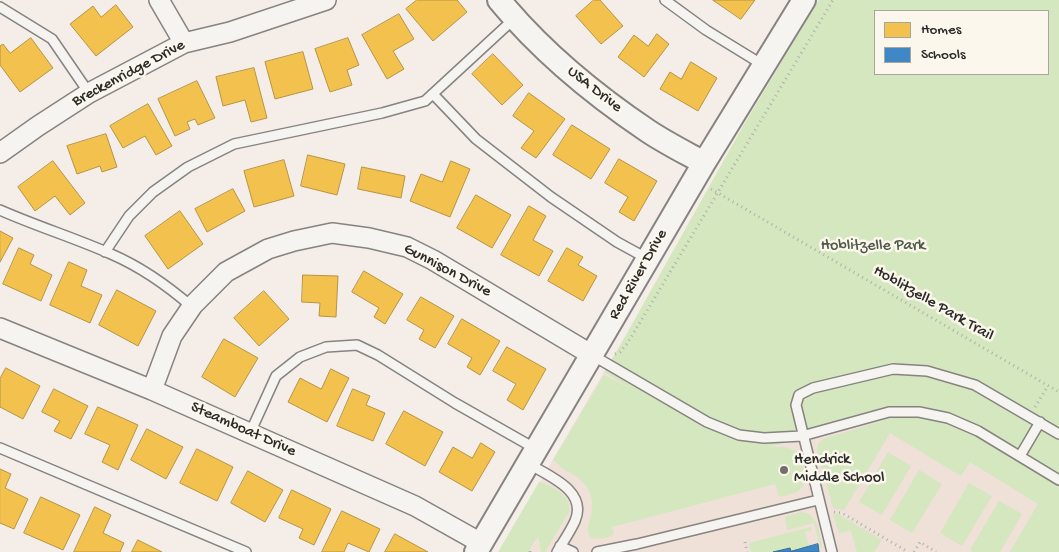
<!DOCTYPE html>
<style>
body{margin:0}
#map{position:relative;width:1059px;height:552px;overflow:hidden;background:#f5eee8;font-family:"Gochi Hand",sans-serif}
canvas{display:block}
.legend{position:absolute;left:874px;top:10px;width:175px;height:65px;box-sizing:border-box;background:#fbf7ec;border:1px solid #a8a59f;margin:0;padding:6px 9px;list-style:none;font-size:15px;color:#2b2b2b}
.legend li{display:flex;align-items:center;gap:10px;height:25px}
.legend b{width:25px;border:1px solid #a8a59f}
</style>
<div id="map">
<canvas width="1059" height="552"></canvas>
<ul class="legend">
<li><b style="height:14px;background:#f2c14e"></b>Homes</li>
<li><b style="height:14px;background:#3f88c5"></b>Schools</li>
</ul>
</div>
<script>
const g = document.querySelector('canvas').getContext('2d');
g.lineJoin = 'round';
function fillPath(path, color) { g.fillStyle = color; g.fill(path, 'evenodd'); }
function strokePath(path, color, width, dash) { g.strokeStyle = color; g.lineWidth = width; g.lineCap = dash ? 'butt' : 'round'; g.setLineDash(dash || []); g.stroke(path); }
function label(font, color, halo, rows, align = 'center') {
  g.font = font + ' "Gochi Hand",sans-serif'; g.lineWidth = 5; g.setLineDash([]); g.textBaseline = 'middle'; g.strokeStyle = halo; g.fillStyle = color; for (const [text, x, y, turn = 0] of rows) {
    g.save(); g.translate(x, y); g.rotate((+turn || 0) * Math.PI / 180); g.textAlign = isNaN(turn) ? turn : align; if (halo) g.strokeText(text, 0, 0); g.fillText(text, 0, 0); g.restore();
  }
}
fillPath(new Path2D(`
 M604,372L707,434L771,447L897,417L1059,492V552H499Z`), '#efe0d8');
fillPath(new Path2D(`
 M819,0H1059V552H1010L1038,504L970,462L961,476L890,433L844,510L833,508L817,449L818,444L823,439L885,420L770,447H785L796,451L799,454L805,479L803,486L797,492L781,497L779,496L775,484L612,527L614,534C607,539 597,540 590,537C585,528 590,523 591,514C595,499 588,485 576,476C571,473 565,471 562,468C558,465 557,462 553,460L604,375L633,390L604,372L622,342L743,126ZM875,11H1048V74H875Z
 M888,452L911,466L882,515L859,502Z
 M919,470L942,484L912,533L890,520Z
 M539,482C553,486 572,496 569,512L545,552H541L538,536L528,552H498Z
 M969,483L992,496L962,546L940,533Z
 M999,501L1022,514L1000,552H973L970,550Z
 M801,512C819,513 819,534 822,547L820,548L814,523L787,530L785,517Z
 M833,514H838L882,540L874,552H857L851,531L839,533Z
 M811,527V531L805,532L809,547L791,551L790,548L773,552H751L749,543Z`), '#d4e7bf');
const homes = new Path2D(`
 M417,0H457L467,12L433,41L406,9Z
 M594,0H600L623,26L601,44L576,16Z
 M713,0H755L741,19Z
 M116,5L133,27L96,56L70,24L93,6L101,17Z
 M399,14L414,39L393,51L404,69L387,79L362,35Z
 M657,34L669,44L644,77L618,57L634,35L648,46Z
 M31,38L53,68L20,92L0,65V46L3,44L10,53Z
 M348,38L359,65L347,70L352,85L330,92L315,49Z
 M303,52L313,89L275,99L265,62Z
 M493,54L523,85L502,105L472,74Z
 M691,62L717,78L698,111L660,89L670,72L681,79Z
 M254,68L267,118L251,122L245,100L223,106L216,77Z
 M197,81L215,118L198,125L195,119L187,122L190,129L175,136L158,99Z
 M529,93L565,119L536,158L521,148L534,131L513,116Z
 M148,104L172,146L156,155L145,136L123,148L110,126Z
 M572,125L610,149L591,179L553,155Z
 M106,134L117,167L102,172L100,166L77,174L67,146Z
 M308,155L345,164L337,195L301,186Z
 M619,159L657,181L634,221L619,212L628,197L605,183Z
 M284,160L294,196L254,207L244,171Z
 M53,161L85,203L70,215L55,196L35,211L18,187Z
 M451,161L470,169L450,217L410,201L421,174L442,182Z
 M362,167L405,176L401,198L358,189Z
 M233,189L245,211L207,232L195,209Z
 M476,195L511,215L492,248L457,228Z
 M529,206L546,216L533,240L553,251L539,276L501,255Z
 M180,211L203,244L168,269L145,236Z
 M0,231L13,238L0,262Z
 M19,248L34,255L30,264L52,275L41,301L3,284Z
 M567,248L583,257L578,265L597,276L583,301L548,281Z
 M69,262L87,270L81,286L102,295L90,323L50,305Z
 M364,271L403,294L385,324L374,317L379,308L352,292Z
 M303,275L338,276L336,317L319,316L320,303L302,302Z
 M117,290L156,311L138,346L99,325Z
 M264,291L289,319L259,346L234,318Z
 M421,297L454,316L435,348L419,339L424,330L407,320Z
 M462,319L500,341L480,375L467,367L472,358L448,344Z
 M224,339L258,358L235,397L202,377Z
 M507,347L546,369L523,410L507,400L516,384L493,371Z
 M6,368L40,386L23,419L0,407V379Z
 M331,369L349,378L327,422L288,402L300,378L321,389Z
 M54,389L88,406L71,439L54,431L60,421L42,412Z
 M353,389L370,396L366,405L385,413L373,441L337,426Z
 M98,407L138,425L118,470L102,462L110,445L85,434Z
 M404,411L443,432L425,466L386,444Z
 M147,429L183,447L166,479L131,460Z
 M481,443L495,452L472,491L439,472L453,447L472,458Z
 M197,449L233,467L217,501L180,483Z
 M0,469L11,474L5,488L28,499L14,529L0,523Z
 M248,471L283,490L265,522L231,503Z
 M292,490L331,509L314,545L299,538L303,529L279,518Z
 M41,497L80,515L63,550L24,533Z
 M95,507L111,515L103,533L124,543L120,552H74Z
 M342,511L380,529L369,552L348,543L344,552H322Z
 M395,534L428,552H385Z
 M138,540L162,552H132Z`);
fillPath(homes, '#f2c14e');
strokePath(homes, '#b69444', 1);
const schools = new Path2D(`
 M818,544L819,552H773L790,548L791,551Z`);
fillPath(schools, '#3f88c5');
strokePath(schools, '#396c97', 1);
const service = new Path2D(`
 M665,0L706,30L763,65
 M0,7L52,39L89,93
 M433,94L476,139L551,197L617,242L648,259
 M0,210C36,226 75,238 111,254C141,267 168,286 192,307
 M105,252L129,216L153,192L188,167L234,144L382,113L425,101L515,18
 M592,355L707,422L739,435L764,438L802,436L889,412H919L948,418L978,431L1059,480
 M250,433L276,376L300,357L326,347L357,345L378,355L455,403L536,449
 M0,448L246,552
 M1020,456L1040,422
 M529,464C549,476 588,491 575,521C570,532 563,542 557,552
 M560,546L573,552
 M597,552L637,544L818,500
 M832,552L796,405L799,395L813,388L893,369L927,371L975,385L1059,434`);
const minor = new Path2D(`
 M159,0L184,43
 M0,153L38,126L89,93L184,43L230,32L326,0
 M0,328L152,390L415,506L481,543
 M152,390L172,336L193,305L226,272L268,249L294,241L332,233L369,238L407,247L433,260L592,355`);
const tertiary = new Path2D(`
 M499,0C541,51 593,94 648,131C666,143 686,153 704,163
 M476,552L704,163L804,0`);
strokePath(service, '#868380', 12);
strokePath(minor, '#868380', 22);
strokePath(tertiary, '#868380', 26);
strokePath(new Path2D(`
 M711,189L1059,392
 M615,354L620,352L627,344L833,0
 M1035,407L1048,386
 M834,512L842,513L908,552
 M745,542L747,552
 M530,551V552
 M914,552L920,542L936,552`), '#b1afac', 3, [1, 4]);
strokePath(service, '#f6f4f0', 9);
strokePath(minor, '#f6f4f0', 19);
strokePath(tertiary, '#f6f4f0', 22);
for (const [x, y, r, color] of [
 [784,470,5,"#726f6d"]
]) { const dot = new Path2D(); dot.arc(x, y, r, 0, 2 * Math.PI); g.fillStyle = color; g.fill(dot); strokePath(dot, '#fbf7ec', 2); }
label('16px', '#2b2b2b', '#fbf7ec', [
 ["Breckenridge Drive",129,74,-28],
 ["USA Drive",594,90,38],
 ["Gunnison Drive",447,271,28],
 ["Red River Drive",639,275,-60],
 ["Hoblitzelle Park Trail",933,304,30],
 ["Steamboat Drive",243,430,24]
]);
label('16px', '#4e5948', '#fbf7ec', [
 ["Hoblitzelle Park",873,247]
]);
label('16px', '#2b2b2b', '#fbf7ec', [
 ["Hendrick",794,461],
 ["Middle School",794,479]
], 'left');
</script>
